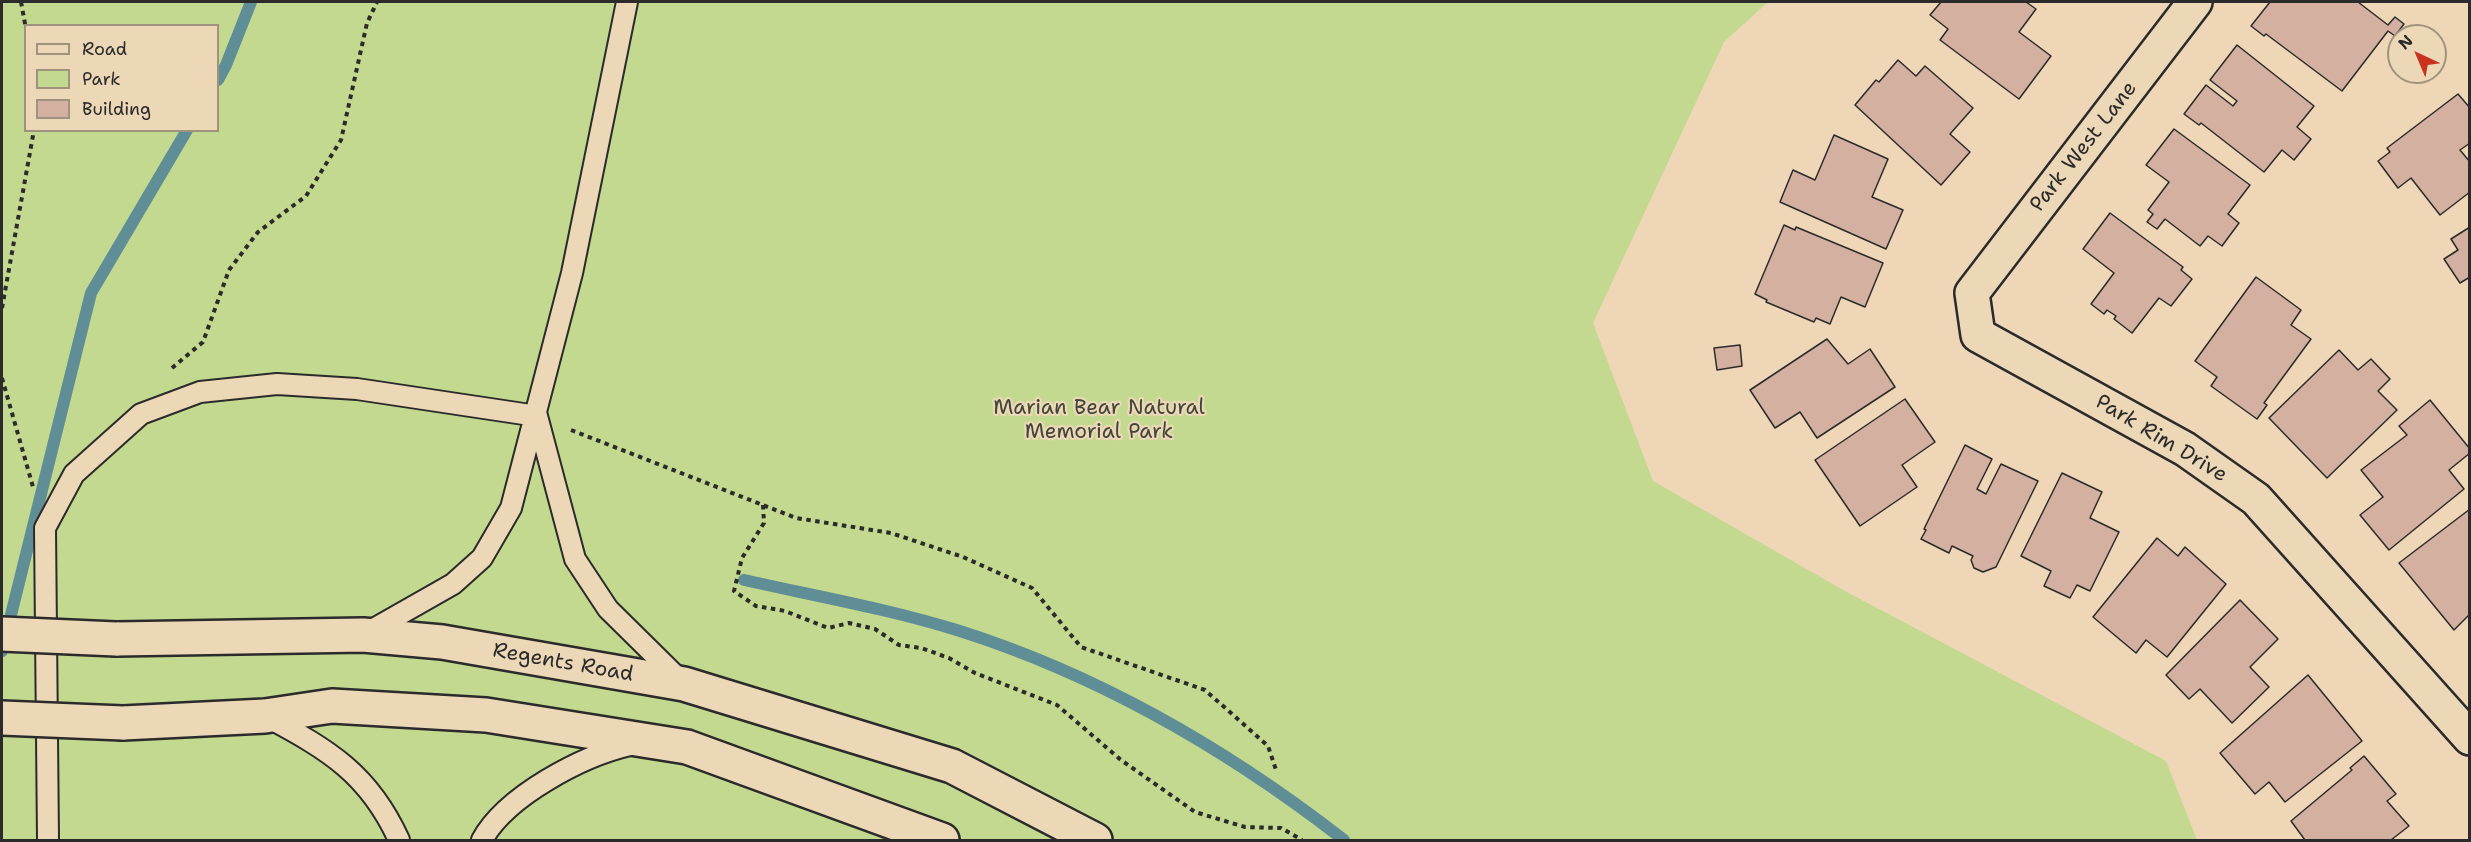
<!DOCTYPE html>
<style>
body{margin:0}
#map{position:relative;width:2471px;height:842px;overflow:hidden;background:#eed6b6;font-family:"Shantell Sans",sans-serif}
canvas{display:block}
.frame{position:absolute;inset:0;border:3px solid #2b2b2b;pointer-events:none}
.legend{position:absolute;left:24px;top:24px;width:195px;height:108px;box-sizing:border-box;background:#ecd8b6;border:2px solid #9f937e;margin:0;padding:8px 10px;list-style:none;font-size:18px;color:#2b2b2b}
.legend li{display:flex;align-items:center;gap:12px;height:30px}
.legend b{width:30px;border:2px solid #9f937e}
.north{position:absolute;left:2387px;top:24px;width:60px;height:60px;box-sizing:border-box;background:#ecd8b6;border:2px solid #9f937e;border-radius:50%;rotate:316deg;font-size:16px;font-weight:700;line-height:24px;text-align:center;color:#2b2b2b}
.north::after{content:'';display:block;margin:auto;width:21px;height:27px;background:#c8321e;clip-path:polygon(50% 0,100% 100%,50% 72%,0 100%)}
</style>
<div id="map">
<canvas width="2471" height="842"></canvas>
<div class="frame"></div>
<ul class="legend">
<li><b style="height:8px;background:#ecd8b6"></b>Road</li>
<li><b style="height:16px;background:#c2d98f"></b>Park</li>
<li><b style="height:16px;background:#d3b09f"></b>Building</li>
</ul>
<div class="north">N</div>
</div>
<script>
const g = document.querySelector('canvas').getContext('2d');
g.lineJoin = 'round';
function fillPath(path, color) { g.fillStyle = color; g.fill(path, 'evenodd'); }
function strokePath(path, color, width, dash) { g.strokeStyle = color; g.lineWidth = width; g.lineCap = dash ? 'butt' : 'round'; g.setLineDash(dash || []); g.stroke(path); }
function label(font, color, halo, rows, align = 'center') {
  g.font = font + ' "Shantell Sans",sans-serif'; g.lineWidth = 4.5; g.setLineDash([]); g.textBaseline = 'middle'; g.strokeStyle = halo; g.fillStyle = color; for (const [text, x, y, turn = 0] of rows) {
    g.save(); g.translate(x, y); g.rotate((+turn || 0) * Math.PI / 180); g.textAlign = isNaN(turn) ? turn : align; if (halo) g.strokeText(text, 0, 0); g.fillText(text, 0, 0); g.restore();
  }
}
fillPath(new Path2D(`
 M2,2H1768L1724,42L1593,323L1653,481L1843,590L2166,761L2197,840H2ZM26,26H218V130H26Z`), '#c2d98f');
strokePath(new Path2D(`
 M218,80L226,65L251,2
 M744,580C816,596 889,609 960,631C1101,676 1227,749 1344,840
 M2,651L91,293L187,130`), '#5f8e96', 12);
const building = new Path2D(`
 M1941,2H2026L2036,9L2019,32L2051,56L2019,99L1940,40L1948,29L1930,15Z
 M2270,2H2358L2388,25L2395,17L2404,24L2395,36L2388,31L2342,91L2266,34L2264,36L2251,26Z
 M2237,45L2314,106L2297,127L2311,139L2294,160L2282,150L2264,172L2201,123L2199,125L2184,114L2206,85L2233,106L2237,101L2210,80Z
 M1898,60L1916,76L1925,66L1973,108L1950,134L1970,152L1941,185L1855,105L1876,80L1879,82Z
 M2458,94L2470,108V143L2460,150L2470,162V192L2440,215L2411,178L2398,188L2378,161L2390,152L2387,148Z
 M2174,129L2250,185L2228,214L2239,223L2222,246L2208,236L2200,246L2165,219L2157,229L2147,222L2153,214L2148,210L2169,182L2146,165Z
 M1834,135L1888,159L1872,197L1903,210L1886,249L1780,202L1793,170L1815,180Z
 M2110,213L2183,267L2181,270L2192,279L2171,306L2159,298L2132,333L2114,319L2116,316L2107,310L2104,314L2091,304L2114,273L2083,249Z
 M1784,225L1795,230L1796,227L1883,263L1865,307L1841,297L1830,324L1816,318L1814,322L1766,302L1767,300L1755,294Z
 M2470,227V277L2460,283L2444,259L2458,250L2451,239Z
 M2256,277L2301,310L2291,325L2311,339L2264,403L2267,405L2257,419L2211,386L2217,377L2195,361Z
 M1827,339L1848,364L1870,349L1895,387L1817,438L1800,412L1775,428L1750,390Z
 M1740,345L1742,366L1717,370L1714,348Z
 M2339,350L2358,370L2371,359L2390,379L2378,391L2397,410L2327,478L2269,418Z
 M1905,399L1935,442L1902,465L1917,487L1860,526L1815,460Z
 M2430,400L2470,449V453L2449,470L2464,489L2389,550L2360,515L2383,497L2361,470L2407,435L2399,426Z
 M1965,445L1992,459L1977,489L1986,494L2001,464L2038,481L1996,567L1983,572L1974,568L1971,560L1973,556L1952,546L1949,553L1921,539L1926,530L1924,529Z
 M2062,473L2102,492L2090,518L2119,532L2090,591L2077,585L2070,598L2044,586L2051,571L2021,556Z
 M2470,509V614L2454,630L2399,563Z
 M2157,538L2178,556L2185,547L2226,584L2167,657L2146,640L2136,653L2093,617Z
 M2240,600L2278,639L2250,667L2269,687L2232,723L2200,689L2189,699L2166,675Z
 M2308,675L2362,741L2285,802L2269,782L2255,794L2220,753Z
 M2364,756L2396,794L2387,801L2409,826L2391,840H2305L2291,821L2352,770L2350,768Z`);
fillPath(building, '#d3b09f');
strokePath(building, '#2b2b2b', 1.5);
const lane = new Path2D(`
 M537,416L575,559L608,609L682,682
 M365,634L453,584L482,558L511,508L572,273L627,2
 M267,717C329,750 369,774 399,840
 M48,840L45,528L74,474L141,414L200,392L277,384L357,389L537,416
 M482,840C506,796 582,756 630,745`);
const street = new Path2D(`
 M2195,2L1972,293L1978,335L2185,449L2256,499L2470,738`);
const secondary = new Path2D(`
 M116,639L363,635L442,642L684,684L952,766L1095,840
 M123,723L265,716L332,706L486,715L687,747L942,840`);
strokePath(lane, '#2b2b2b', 24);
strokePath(street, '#2b2b2b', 38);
strokePath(secondary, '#2b2b2b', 38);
strokePath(new Path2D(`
 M21,2L26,29
 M2,308L34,130
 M172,368L203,342L229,270L258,232L306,196L341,140L367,23L377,2
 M2,378L33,487
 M571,430L796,518L891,533L963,557L1032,588L1081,647L1205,690L1268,746L1277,773
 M763,505L764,523L742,558L734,591L756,606L785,611L828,628L849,623L875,629L899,645L921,648L949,658L975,673L1057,705L1121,760L1195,812L1245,827L1281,828L1302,840`), '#2b2b2b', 4, [4.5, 4.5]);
strokePath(lane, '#ecd8b6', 20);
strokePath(street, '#ecd8b6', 33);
strokePath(secondary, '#ecd8b6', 33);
const secondaryBridge = new Path2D(`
 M2,634L116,639
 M2,718L123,723`);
strokePath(secondaryBridge, '#2b2b2b', 38, []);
strokePath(secondaryBridge, '#ecd8b6', 33);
label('21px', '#2b2b2b', '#ecd8b6', [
 ["Park West Lane",2084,147,-52],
 ["Park Rim Drive",2161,439,31],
 ["Regents Road",563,663,10]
]);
label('21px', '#42453a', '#ecd8b6', [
 ["Marian Bear Natural",1099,409],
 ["Memorial Park",1099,433]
]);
</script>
